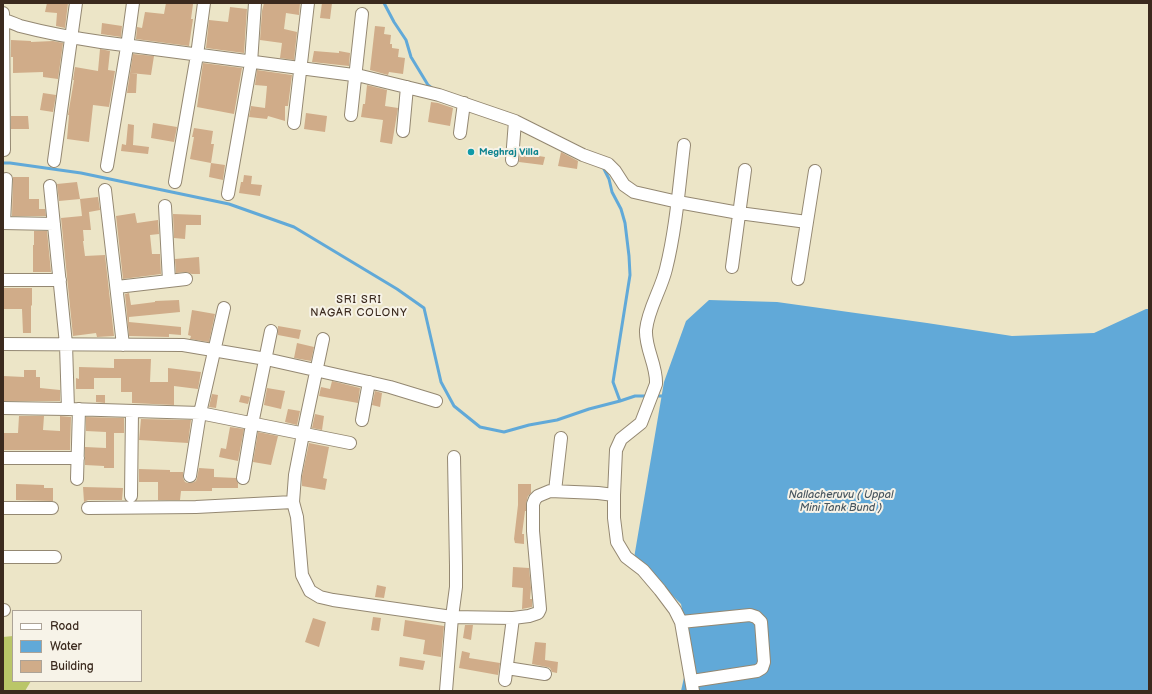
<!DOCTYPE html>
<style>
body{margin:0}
#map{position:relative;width:1152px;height:694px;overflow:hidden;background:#ece5c7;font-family:"Balsamiq Sans",sans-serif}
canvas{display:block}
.frame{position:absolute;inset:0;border:4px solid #3b2a1e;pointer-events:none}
.legend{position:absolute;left:12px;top:610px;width:130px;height:72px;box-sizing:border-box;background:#f7f3e8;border:1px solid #aca397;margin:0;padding:5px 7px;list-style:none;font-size:12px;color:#3b2a1e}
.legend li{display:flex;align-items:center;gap:8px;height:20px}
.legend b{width:20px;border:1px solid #aca397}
</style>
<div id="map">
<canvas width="1152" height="694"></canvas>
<div class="frame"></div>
<ul class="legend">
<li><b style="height:5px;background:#fff"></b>Road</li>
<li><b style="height:11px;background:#61a9d8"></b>Water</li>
<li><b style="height:11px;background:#d0ac89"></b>Building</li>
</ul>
</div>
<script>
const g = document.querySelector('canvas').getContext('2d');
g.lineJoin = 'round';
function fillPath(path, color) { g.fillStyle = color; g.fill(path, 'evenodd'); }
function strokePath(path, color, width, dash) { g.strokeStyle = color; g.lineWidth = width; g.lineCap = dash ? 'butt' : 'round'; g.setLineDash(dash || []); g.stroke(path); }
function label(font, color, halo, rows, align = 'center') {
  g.font = font + ' "Balsamiq Sans",sans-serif'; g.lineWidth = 4; g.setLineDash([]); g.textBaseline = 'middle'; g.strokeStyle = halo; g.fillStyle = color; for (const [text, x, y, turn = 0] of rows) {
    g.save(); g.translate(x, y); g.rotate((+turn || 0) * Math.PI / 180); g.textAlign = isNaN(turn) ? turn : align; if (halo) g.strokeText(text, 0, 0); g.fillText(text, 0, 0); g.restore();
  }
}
fillPath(new Path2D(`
 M13,636V681H31L25,691H3V637Z`), '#bac668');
fillPath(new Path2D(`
 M709,300L777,302L927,323L1012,336L1094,333L1146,309H1149V691H681L690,650L681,604L634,558L664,382L686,321Z`), '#61a9d8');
strokePath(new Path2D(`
 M384,3L394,22L406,40L411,57L428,85L433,89
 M3,163H10L81,173L229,204L294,227L397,289L424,308L441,382L454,406L480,427L504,432L529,425L557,420L589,409L620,401
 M602,165L609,179L612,192L621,209L625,223L629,256L630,275L613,382L620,401L635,396H648
 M654,396H662`), '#61a9d8', 3);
fillPath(new Path2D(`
 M47,3H68L65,28L56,26L57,13L45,12Z
 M166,3H184L193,4L191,19H193L189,46L136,39L137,27L142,28L145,12L164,14Z
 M264,3H300L299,15L286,13L284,29L297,32L294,60L280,58L282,43L260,40L262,11Z
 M322,3H332L330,19L320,18Z
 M230,7L247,9L244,53L206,48L209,20L228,22Z
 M102,23L122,26L121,37L101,34Z
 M375,26L385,27L384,34L391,35L390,44H392V48L399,49L398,57L405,58L403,74L389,72L388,75L370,70Z
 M11,40L31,41V42L53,41L63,43L58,79L43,77V72L13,73V57H11Z
 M100,49L110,51L108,70L115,71L109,107L93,105L89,142L67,139L69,115H68L74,80H73L75,67L98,71Z
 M314,51L339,53V51L350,53L349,66L312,62Z
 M133,54L154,56L151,75L130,73Z
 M203,63L242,68L234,114L197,107Z
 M257,70L292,75L288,106H285V121L268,116L267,119L249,117L251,106L265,108L267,86L255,85Z
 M130,73L137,74L136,93H127Z
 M367,85L387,90L385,106L398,108L392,144L380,142L383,120L361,117L363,104H365Z
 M43,93L56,95L53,112L40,110Z
 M431,102L438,103L453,108L450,126L428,122Z
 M306,113L327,116L325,132L304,129Z
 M11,116H28L29,129H11Z
 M153,123L177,127L174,142L151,138Z
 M128,124L134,125L133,145L149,147L148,154L121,151L122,144L126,145Z
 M194,128L213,131L211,144H214L211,163L190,159L194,137H192Z
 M561,152L578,161L577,169L558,166Z
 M520,153L545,157L543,165L519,162Z
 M211,163L225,165L223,180L209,177Z
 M244,175L252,176L251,184L262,185L260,196L239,193L241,182H243Z
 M13,177H29V199H39V209H45L46,216H12Z
 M77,182L80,199L59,201L57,184Z
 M98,197L100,210L89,212L91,230H83L84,241H83L85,256L105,255L114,336L97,337L96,333L73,336L61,218L82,216L80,199Z
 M135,213L137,223L158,220L159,234L150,235L152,254H160L161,274L123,279L116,216Z
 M173,214L201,215V225H186L185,239L174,238Z
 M34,231H47L51,272H33V245H34Z
 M199,257L200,274H192L186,272L176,273L175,259Z
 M3,288H32V305L31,306V333H23L22,309H3Z
 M129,293L131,305L155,302V301L179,300L180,312L129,317V322L181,327V335L169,334V337L129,336L125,294Z
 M192,310L215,314L209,342L190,339L191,336L188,335Z
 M278,326L301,330L299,339L278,335Z
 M297,343L314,347L311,361L294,358Z
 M114,359H151L150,382H168V368L201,372L198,389L174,386V405L132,403V392H121V378H94V389H76V378L79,379V367L114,368Z
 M24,370H36V377H40V388L60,390V401H3V376L24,377Z
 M332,381L360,388L358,403L319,396L321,387L330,389Z
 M267,388L285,391L281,409L264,405Z
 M375,391L382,393L380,407L372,405Z
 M212,394L218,395L216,408L209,407Z
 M96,395H105V403L96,402Z
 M241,395L250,397L248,404L239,402Z
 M288,409L300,411L297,425L285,422Z
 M315,414L324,416L322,430L312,428Z
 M19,416H44L43,430L60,431V416L71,417L70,450H3V433H18Z
 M86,417L124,418V433H114V468H104V466L85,465V447L106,448V432L86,431Z
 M141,419L191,420L188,443L139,440Z
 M230,427L244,429L238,461L219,457L221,448L226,449Z
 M258,432L278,436L271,465L253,462Z
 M309,443L329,447L323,478L327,479L325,490L302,486V476Z
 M199,468L214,469V477L236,478L238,483V488H212V491H181L180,500H158V482H139V469L170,470V472H183V478L185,482L188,483H192L196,481L197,478Z
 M16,484L44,485V488H53V501L16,500Z
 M518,484H531V493L528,496L526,504V511H525L522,534H524V544L515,543L514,539L518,505Z
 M83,487L123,488L122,500H88L84,502Z
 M513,567L529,568L531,588L530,599H532V607L522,609L523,588L512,587Z
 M377,585L386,587L384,598L375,597Z
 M373,617L381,618L379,631L371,630Z
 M313,618L326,622L319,647L305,642Z
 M405,620L444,626L441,657L423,654L425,640L403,636Z
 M465,625H473L471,640L463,638Z
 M535,642L546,643L545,660L558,662L557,673L552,672L550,668L547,667L532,664Z
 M462,651L470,653L469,658L500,663L498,675L459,668Z
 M400,657L425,661L423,670L399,666Z`), '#d0ac89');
const minor = new Path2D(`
 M3,13L4,150
 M3,20C10,21 14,24 20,26C47,33 74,38 101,42L361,76L439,95L515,121L583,155L608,164L615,171L624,185L634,192L678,202L739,213L807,222
 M351,115L362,14
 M294,123L308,3
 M403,131L407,87
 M460,133L464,103
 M512,160L515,121
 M54,161L76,3
 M107,166L127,47L133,3
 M175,182L197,55L204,3
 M50,186L66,344L68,409
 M105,190L123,345
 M228,194L251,63L255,3
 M165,206L169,281
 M3,223L54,224
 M4,223L6,179
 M732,267L745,170
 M798,279L815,171
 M3,280H60
 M117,287L186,279
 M323,339L303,434L295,475L293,502L297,517L302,575L310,591L320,597L333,600L452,617L513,618L529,616L538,613L540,609L533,531V504L535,499L538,496L550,491L598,493L614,495L616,450L621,439L641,423L656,384C657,365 645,349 646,330C648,309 661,290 666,269C676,229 679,187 684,145
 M3,344L183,345L266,359L364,381L390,387L436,401
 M3,408L68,409L200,413L350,443
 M362,420L369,382
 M3,458H78
 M190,476L200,413L224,308
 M243,478L252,424L271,331
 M77,479L79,409
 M555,491L561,438
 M614,495V518L617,542L626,557L643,570L660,590L675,610L681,622L693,691
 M131,496L132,411
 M3,508H52
 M88,508L196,507L293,502
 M3,557H55
 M3,610H4
 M681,622L750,615L756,617L761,622L764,662L762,668L757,671L692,681
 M507,668L545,674
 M505,680L513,618
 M446,691L452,617L456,587V566L454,457`);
strokePath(minor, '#948872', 14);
strokePath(minor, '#fff', 12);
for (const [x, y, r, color] of [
 [471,152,4,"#0f9aa8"]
]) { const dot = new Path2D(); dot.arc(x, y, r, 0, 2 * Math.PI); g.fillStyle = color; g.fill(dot); strokePath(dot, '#f7f3e8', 1.5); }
label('bold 10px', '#0d838f', '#f7f3e8', [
 ["Meghraj Villa",479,152]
], 'left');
g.letterSpacing = '1px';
label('11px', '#3b2a1e', '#f7f3e8', [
 ["SRI SRI",359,300],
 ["NAGAR COLONY",359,313]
]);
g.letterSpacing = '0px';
label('italic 11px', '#48565f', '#f7f3e8', [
 ["Nallacheruvu ( Uppal",841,495],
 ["Mini Tank Bund )",841,508]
]);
</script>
